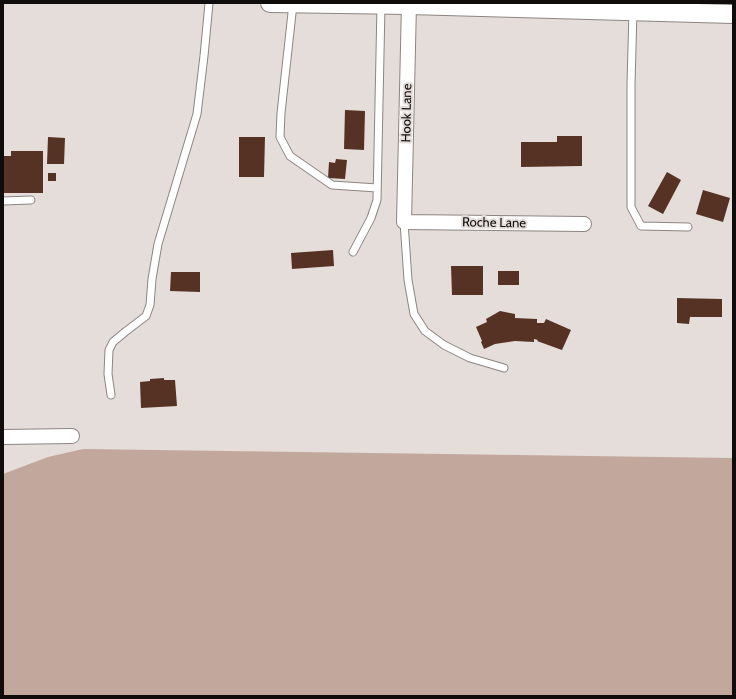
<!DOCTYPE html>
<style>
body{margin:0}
#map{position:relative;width:736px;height:699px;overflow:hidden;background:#e5ddd9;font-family:Cabin,sans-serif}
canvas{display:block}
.frame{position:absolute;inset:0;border:4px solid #0f0c0b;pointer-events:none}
</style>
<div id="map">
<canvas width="736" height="699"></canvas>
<div class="frame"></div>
</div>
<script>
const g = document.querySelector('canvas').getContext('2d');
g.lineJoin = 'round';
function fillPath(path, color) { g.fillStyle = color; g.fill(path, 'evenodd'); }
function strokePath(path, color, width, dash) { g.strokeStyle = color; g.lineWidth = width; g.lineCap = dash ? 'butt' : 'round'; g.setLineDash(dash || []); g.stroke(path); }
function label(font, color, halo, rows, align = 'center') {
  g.font = font + ' Cabin,sans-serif'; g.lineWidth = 4; g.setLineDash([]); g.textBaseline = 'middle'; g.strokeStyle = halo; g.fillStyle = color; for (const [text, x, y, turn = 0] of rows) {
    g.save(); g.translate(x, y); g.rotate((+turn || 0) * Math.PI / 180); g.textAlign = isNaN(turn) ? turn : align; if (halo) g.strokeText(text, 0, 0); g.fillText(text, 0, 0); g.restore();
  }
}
fillPath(new Path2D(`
 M83,449L733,458V696H3V474L48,457Z`), '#c2a79d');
fillPath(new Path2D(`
 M345,110L365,111L364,150L344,149Z
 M557,136H582V166L521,167V142H557Z
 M48,137L65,138L64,164H47Z
 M239,137H265L264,177H239Z
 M11,151H43V193H3V156H11Z
 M336,159L347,160L345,179L328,178L329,162L335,163Z
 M667,172L681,180L663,214L648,206Z
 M48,173H56V181H48Z
 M703,190L730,198L723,222L696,214Z
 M333,250L334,266L292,269L291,253Z
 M451,266H483V295H452Z
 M498,271H519V285H498Z
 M171,272H200V292L170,291Z
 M677,298L722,299V317H690L689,324L677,323Z
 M500,311L515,314V318L537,319V323H544L546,319L571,330L562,350L537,341L538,340L534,339V342L515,341L495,344L484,349L481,342L482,341L476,327L487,322L486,319Z
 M164,378V380H175L177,406L141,408L140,382L150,381V379Z`), '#563224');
const service = new Path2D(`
 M293,4L281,113L280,137L290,156L332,185L377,188
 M633,11L631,84V207L641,226L688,227
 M3,201L31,200
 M404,222L408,280L414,314L425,331L444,345L470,358L504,368
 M353,252L371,218L377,200L381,5
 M111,395L108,374L109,350L113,342L125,332L146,316L150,305L152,279L158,244L197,114L204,56L209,3`);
const minor = new Path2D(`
 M409,3L404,222L584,224
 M3,437L72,436`);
const tertiary = new Path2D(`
 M270,3L409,5L733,14`);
strokePath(service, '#8d8582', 9);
strokePath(minor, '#8d8582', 16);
strokePath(tertiary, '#8d8582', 20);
strokePath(service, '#fff', 7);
strokePath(minor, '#fff', 14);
strokePath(tertiary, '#fff', 18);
label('13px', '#0f0c0b', '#e5ddd9', [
 ["Hook Lane",407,113,-89],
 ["Roche Lane",494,223,1]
]);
</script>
